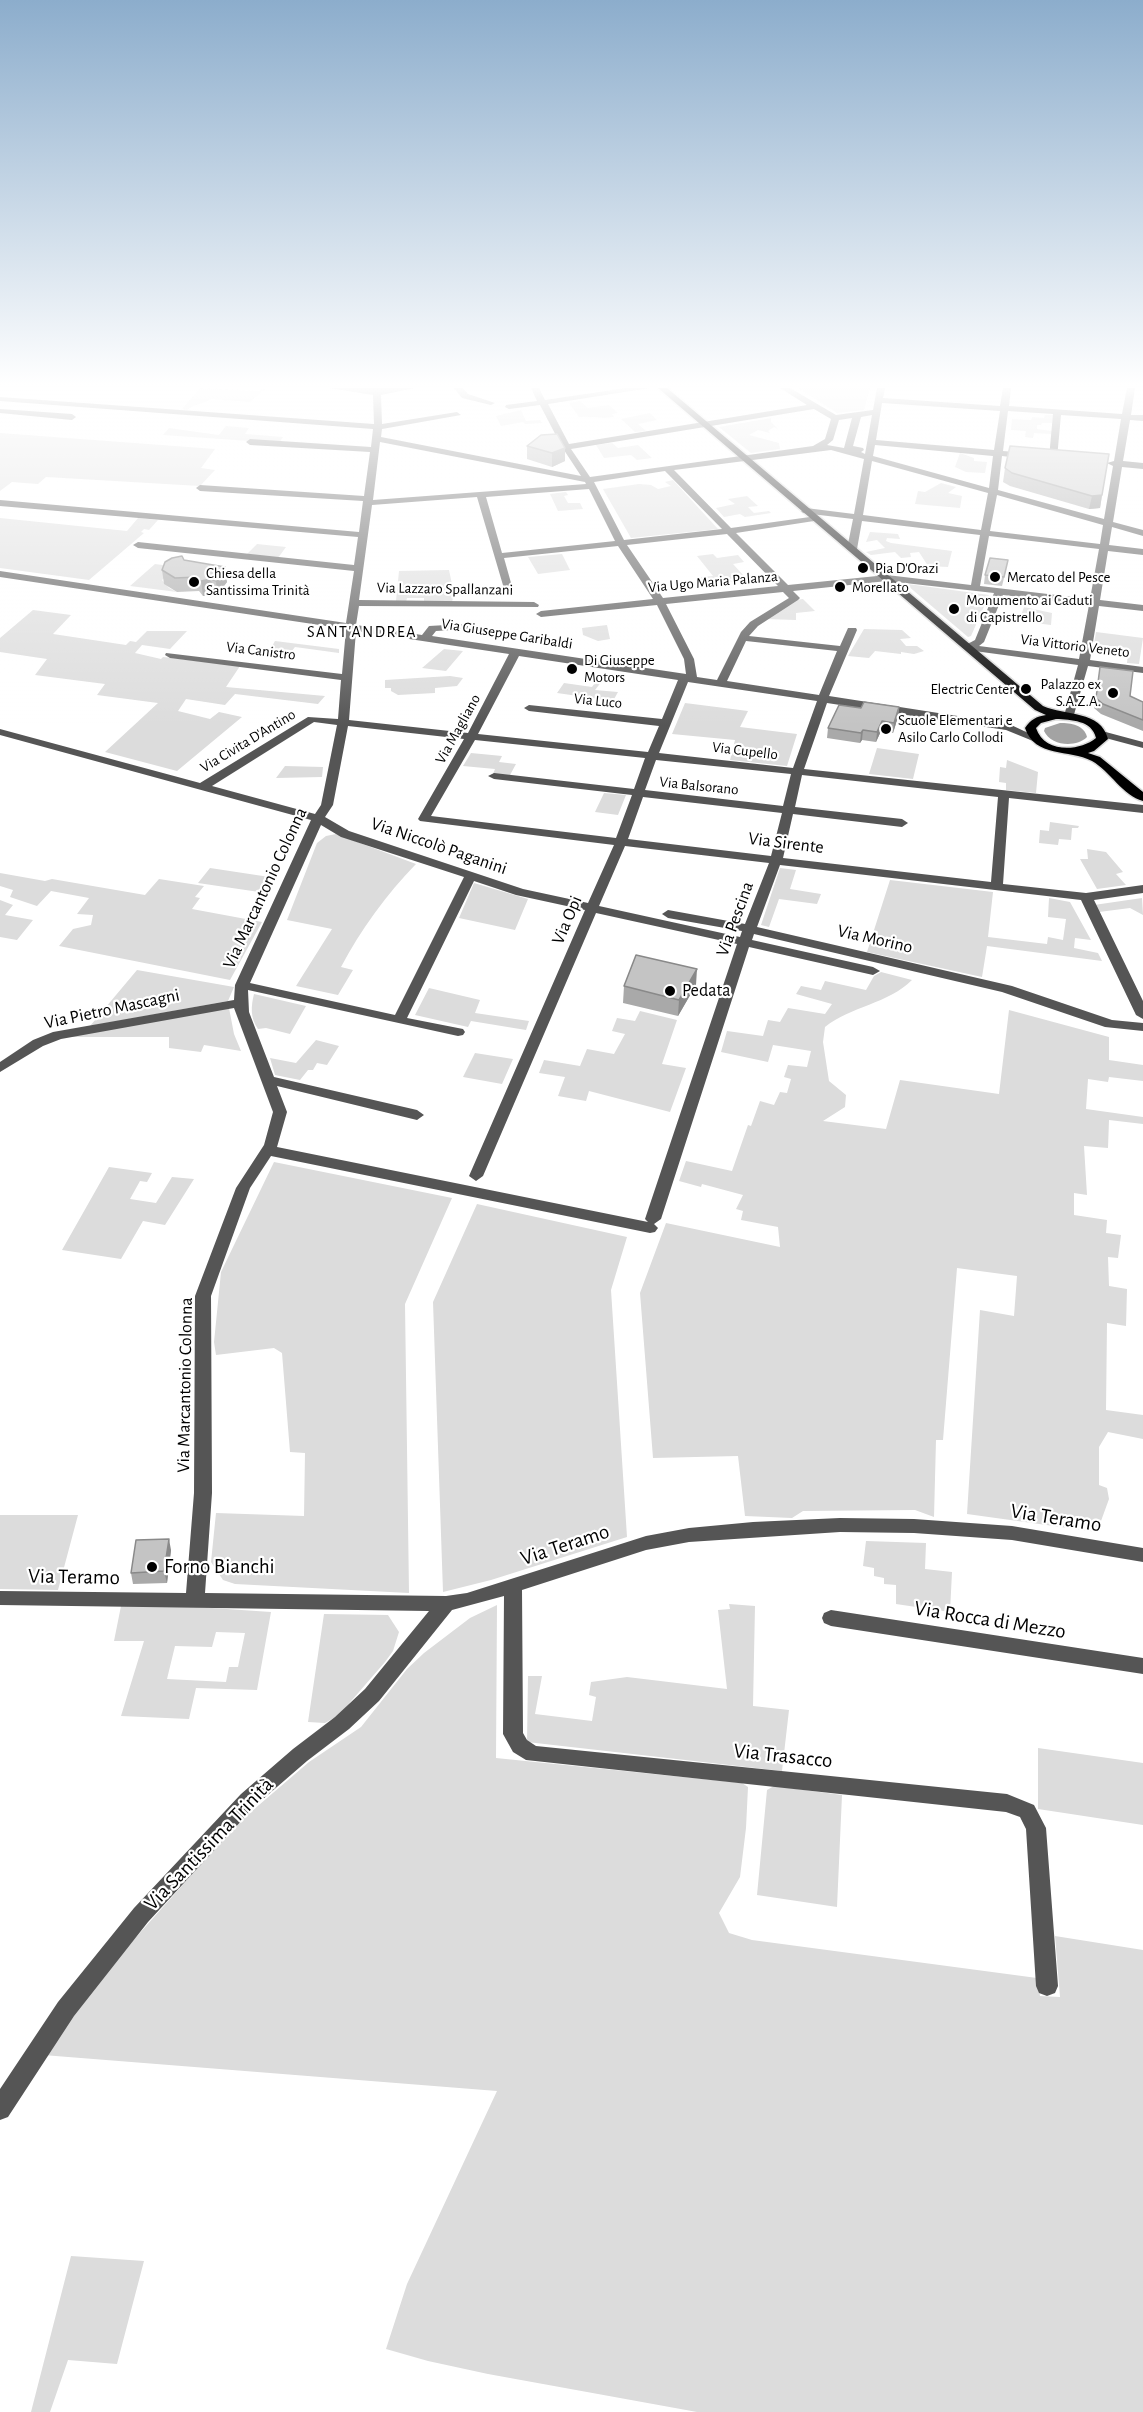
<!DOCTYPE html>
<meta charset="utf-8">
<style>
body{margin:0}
canvas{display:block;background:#fff}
</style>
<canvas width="1143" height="2412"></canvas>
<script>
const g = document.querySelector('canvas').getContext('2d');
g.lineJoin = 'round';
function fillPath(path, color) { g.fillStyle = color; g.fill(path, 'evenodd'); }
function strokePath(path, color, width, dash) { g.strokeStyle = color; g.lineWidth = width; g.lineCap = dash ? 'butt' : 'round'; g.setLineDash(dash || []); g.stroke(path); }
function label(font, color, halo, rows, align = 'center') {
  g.font = font + ' "Alegreya Sans",sans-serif'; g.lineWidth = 4.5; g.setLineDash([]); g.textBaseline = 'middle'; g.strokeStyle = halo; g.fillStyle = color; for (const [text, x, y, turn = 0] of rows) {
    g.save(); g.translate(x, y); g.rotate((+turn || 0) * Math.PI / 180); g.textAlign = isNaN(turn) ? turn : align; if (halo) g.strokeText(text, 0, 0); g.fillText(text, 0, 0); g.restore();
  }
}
fillPath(new Path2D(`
 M200,388L258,391L266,388L250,402L211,399C207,403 196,403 187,410L182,409Z
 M798,388H870L864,410L837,413Z
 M580,401L588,408L609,405L618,413L612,414L614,417C601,419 592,416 579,417L569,403Z
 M521,410L526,421L540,420L542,423L525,424L523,422L501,426L496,416Z
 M650,413L657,420L638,424L646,431L635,432L621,419Z
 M1045,415H1054L1052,423H1042L1041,425H1037V429L1052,431V434L1034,433L1033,438L1025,437L1026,431L1011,430L1012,419L1031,420L1032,417L1044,418Z
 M771,418V422L778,429L774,427L768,431L770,433L758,430L749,435L779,443L780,449L751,453L719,427Z
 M226,426L249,428L245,434L283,437L279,443L163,435L169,428L219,435Z
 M0,433L215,449L201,468L215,470L200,486L46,477L38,484L12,482L0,491Z
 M612,443L618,448L638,445L652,458L637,460L631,455L604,458L596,445Z
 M960,453L974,458V461L987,462L985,473L966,472L955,467Z
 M673,480L718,529L631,538L603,489L639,484L651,485L658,489L671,486L665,482Z
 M941,483L956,487L948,493L962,496L960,508L915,504L918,491L925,492Z
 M566,492L568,495L564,496L568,503H580L583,509L558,511L550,494Z
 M747,496L758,506L748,507L754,513L769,511L771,513L745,517L740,514L724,517L716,508L735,504L728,499Z
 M0,518L127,531L138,518L158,520L149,530L144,529L141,532L144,533L89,580L0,568Z
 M870,532L898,534L900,539L887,538L886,541L891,543L952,551L948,567L928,566L919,552L910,553L911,557L901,558L895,552L871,555L866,552L885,548L877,540L866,542Z
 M257,544L286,547L278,558L247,554Z
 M562,554L570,570L538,574L528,557Z
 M713,554L717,558L738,555L744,562L733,564L745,577L730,579L732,582L705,585L700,577L713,576L697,556Z
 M155,564L200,570L167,576L162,580L169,588L177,592L130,586Z
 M449,570L453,589L480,591L479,594H454L452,602H424V598H407L406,602L396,601L399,571Z
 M908,584L989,595L971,636L968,637L907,585Z
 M803,599L815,611L796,613V620L765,619L795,600Z
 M1024,607L1052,613L1051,625L1019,621Z
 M33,610L71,615L53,634L126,645L130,641L136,642L147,631H187L170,649L142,645L135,653L161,659L163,657L240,666L226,687L325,696L318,704L235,694L225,705L186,699L178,711L210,719L219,712L242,717L177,771L105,752L158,703L97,695L105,684L35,675L47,659L0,652V638Z
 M607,625L610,639L598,641L583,635L582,628Z
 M864,629L902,630L911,638L900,639L906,646H917L924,651L914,654L901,652V654L875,651L869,658L848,656Z
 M1096,632L1143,638L1139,664L1127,663L1128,652L1125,651L1126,648L1094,644Z
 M275,641L339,649V653L295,647L291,652L270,650Z
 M444,649L463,651L446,671L422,668Z
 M450,676L463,678L457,686L435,688V693L398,695L391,691V688H385V680Z
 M597,680L602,681L595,690L618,692L613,701L557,693L564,683L592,687Z
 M685,703L748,711L740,727L797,734L787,766L730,760L735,740L672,734Z
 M877,748L919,754L913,779L869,774Z
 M471,753L502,756L499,762L516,764L510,775L493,774L495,769L463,766Z
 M1007,760L1038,772L1036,793L1006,790V783L999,782L1000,767L1006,768Z
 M285,766L323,767L322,777L276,778Z
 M604,793L626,795L618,815L595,812Z
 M1050,822L1079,826L1078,828H1072L1071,840L1059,839L1058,845L1039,843L1040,830L1049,831Z
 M336,834L416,864C386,895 361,929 341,967L353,970L338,995L296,986L332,929L287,920L317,843L326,836Z
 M1087,849L1106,852L1123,872L1116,874L1126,885L1097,889L1080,859H1088Z
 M210,868L276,878L266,893L198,883Z
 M780,868L796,870L790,889L821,894L817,904L779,899L769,927L761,925Z
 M0,873L45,881L52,879L145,895L159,879L204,886L195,897L200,898L192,909L262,922L230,980L59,946L73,929L91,925L93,915L77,914L89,898L51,891L37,906L10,897L13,890L0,886Z
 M890,880L993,892L988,937L1047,944L1048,937L1063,940L1066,919L1048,917L1049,898L1070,902L1091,940L1075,938L1074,948L1098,953L1102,961L987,946L982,977L867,952Z
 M474,883L528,899L515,930L459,918Z
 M1142,898L1143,915L1130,908L1099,912L1094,905Z
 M0,900L13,905L5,915L33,920L17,940L0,937Z
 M137,970L234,987L228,1001L90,1026Z
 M881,972L912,980C888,1004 851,1006 825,1027L823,1042L829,1081L846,1095L845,1107L823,1121L886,1129L900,1080L999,1094L1009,1010L1109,1037V1060L1143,1065V1081L1109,1077L1108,1082L1088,1079L1086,1109L1143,1117V1124L1109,1120L1108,1148L1084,1146L1087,1195L1074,1193V1215L1107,1220L1106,1233L1121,1235L1118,1258L1108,1257L1109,1286L1127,1289L1126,1326L1107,1323L1106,1410L1143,1415V1439L1108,1432L1099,1447V1485L1107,1488L1109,1499L1097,1532L967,1514L980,1310L1014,1316L1017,1276L957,1268L943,1440H936L934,1517L915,1510L803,1511L792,1518L745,1516L738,1456L653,1458L640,1293L666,1223L780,1247L778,1227L741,1220L743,1211L736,1209L743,1195L702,1184L701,1187L679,1181L686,1161L732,1171L748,1125L751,1126L760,1101L774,1105L780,1092L787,1093L791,1079L784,1077L788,1065L807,1067L811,1051L773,1045L768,1062L721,1052L727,1031L763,1036L768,1020L780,1022L788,1008L825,1014L832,1004L796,994L801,986L821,990L825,981L866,990L874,976Z
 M429,988L480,1000L475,1013L529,1021L526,1030L471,1021L468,1027L415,1015Z
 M254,994L306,1006L290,1034L266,1028L258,1029C250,1018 251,1006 254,994Z
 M229,1008L234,1034L241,1051L204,1045L201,1052L169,1048V1037H61Z
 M640,1011L677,1020L662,1064L686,1068L670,1112L589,1091L586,1101L558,1096L565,1077L539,1073L544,1060L580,1066L587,1049L614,1054L625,1034L612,1031L617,1018L635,1021Z
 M316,1040L339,1046L327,1065L317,1063L313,1070H308L300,1080L275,1075L270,1058L296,1063Z
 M475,1053L513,1059L502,1084L463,1077Z
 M274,1162L452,1198L405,1304L409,1593L235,1584L223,1580L211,1562L216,1513L304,1516L305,1453L290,1452L282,1353L274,1348L216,1355L214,1342L221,1272Z
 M109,1167L152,1173L147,1182L140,1181L130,1199L156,1203L172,1177L194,1179L165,1225L143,1221L121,1259L62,1250Z
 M477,1204L627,1237L611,1290L627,1537L491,1580L443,1592L433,1302Z
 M0,1515H78L58,1590L0,1589Z
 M866,1541L926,1543L925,1569L952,1572L950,1612L896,1604V1585L884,1584V1578L874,1576V1568L863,1566Z
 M729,1604L755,1606L753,1706L789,1710L782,1771L527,1742L528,1676H542L535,1714L592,1721L596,1697L589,1695L591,1682L627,1677L727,1689L718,1610L730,1609Z
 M497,1605L496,1758L742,1783L748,1787L746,1828L740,1877L719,1913L729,1933L752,1940L1037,1978L1040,1996L1060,1997L1055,1936L1143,1950V2412H697L488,2374L428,2361L386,2349L407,2284L497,2091L43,2055L113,1963L238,1823L309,1762L361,1727L407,1669L424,1653L470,1618Z
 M121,1606L197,1607L271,1612L257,1690L196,1688L189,1719L121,1716L144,1641H114ZM216,1632L245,1633L238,1667H229L226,1682L167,1679L175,1646L212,1647Z
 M324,1614L388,1615L399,1632L393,1651L385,1662L339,1715L325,1723L308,1722Z
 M1038,1748L1143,1763V1825L1038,1809Z
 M774,1786L842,1795L837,1907L757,1895L767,1790Z
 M71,2256L144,2261L117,2364L68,2360L50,2412H31Z`), '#dcdcdc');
fillPath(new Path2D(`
 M1060,723C1071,723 1084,725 1087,737C1076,748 1051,746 1044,731L1045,728Z`), '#a3a3a3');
const major = new Path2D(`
 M658,388H667L1043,706C1065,716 1101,710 1108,739L1094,751L1088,753L1100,757L1143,792V801C1123,796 1110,771 1092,761C1069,749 1035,758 1025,728C1031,719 1036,717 1046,715L1035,710ZM1056,719C1071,720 1092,720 1096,738C1079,752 1044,753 1036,728L1041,723Z`);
strokePath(major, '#dbdbdb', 3);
fillPath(new Path2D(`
 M329,388H415L381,395L382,424L457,412L461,415L382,429L381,437L581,476L562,447L540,405L509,409L505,407L506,405L537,401L531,388H539L545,400L626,388H650L548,404L569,444L807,405L780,388H790L836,415L873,410L877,388H885L883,398L1000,406L1003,388H1011L1009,406L1122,414L1127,388H1135L1131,415H1143V421L1130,420L1123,461L1143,463V469L1122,467L1113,522L1143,530V536L1112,527L1109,545L1143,549V555L1108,551L1100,600L1143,605V611L1099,606L1090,660L1143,667V673L1088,666L1073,718L1069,719L1064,716L1078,665L967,650L962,647L975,640L994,593L887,581L793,591L800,598L798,600L758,626L749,636L840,646L848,628H856L857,630L829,696L1009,724L1039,738L1033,741L1006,730L827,703L804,769L1143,805V813L1009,798L1003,884L1086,893L1143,885V893L1094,900L1143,1001V1019L1136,1015L1081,900L780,865L757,927L1012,986L1112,1020L1143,1023V1031L1105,1027L1002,992L754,934L752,940L873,967L880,971L873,975L749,947L661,1219L654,1224L658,1228L655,1232L650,1233L271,1156L250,1188L211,1296L212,1493L205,1593L446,1596L467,1593L646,1536L689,1528L753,1522L840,1518L914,1519L1012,1526L1143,1548V1562L1012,1540L914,1533L840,1532L689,1542L646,1550L522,1590L523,1733L527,1740L536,1746L1007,1794L1034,1805L1046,1828L1058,1986L1055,1993L1047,1996L1039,1993L1036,1986L1026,1829L1020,1817L1006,1812L526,1760L513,1752L503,1734L504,1596L452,1610L379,1701L349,1729L307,1761L255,1806L148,1922L74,2016L8,2117L0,2120V2089L58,2002L134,1908L241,1794L293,1749L335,1717L365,1689L429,1611L0,1605V1591L186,1593L194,1493L195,1296L236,1188L264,1145L273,1112L234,1008L61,1039L43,1046L0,1072V1062L33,1040L53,1032L234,1000L235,985L311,820L0,735V729L200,783L308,717L338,719L341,680L170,658L165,655L166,653L342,674L346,629L0,577V571L346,623L354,571L138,548L133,545L138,542L354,565L358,537L0,506V500L359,532L363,501L200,491L196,488L200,485L364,496L370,452L250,445L246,442L250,439L371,447L373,429L0,401V397L374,424L373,395ZM882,403L1000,411L994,450L876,440ZM814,409L831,419L825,439L813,446L590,477L571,449ZM1008,411L1053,414L1049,458L1053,461L1057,458L1061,415L1121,419L1114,461L1107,463L1113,466L1104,519L998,490L1002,456L1027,459L1031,456L1027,453L1003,451ZM872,415L865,454L861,452L864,450L863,448L853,446L861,417ZM852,418L844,448L827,445L833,440L839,420ZM380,442L585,482L586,484L373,500ZM875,445L993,456L989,488L873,456ZM831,450L864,459L854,514L806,508L801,511L803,513L853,519L847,549L852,552L857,549L862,521L980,535L971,585L887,575L788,585L736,533L814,521L817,520V516L731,528L674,470ZM872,461L988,493L981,530L863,515ZM665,471L722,529L624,540L594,482ZM589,489L615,541L502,553L486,497ZM997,495L1103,525L1100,544L990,531ZM477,497L505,592L513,590L504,558L618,546L653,599L541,611L536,614L541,617L657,605L684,659L686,674L432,636L436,631L468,629V625L464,624L429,626L422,635L356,625L359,606L538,607L539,605L534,602L359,600L372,505ZM727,534L778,586L663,598L627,545ZM989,536L1099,549L1090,599L980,586ZM783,592L789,598L750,622L741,632L717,680L697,677L694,659L666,604ZM1003,595L1089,605L1079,659L979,646L984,642ZM356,631L509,654L468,733L349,720ZM746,641L837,651L819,695L727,681ZM519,656L678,680L662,719L529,705L524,708L529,711L659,726L648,752L478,734ZM688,682L817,701L793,768L659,753ZM314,722L337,725L321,805L315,814L212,786ZM348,726L464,739L418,819L420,821L614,845L588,903L523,889L349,831L325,817L333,805ZM475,740L645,758L634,789L494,773L488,776L494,779L632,795L616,838L431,816ZM656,760L791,774L783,806L645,790ZM802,775L998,797L991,882L783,858L793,814L902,827L908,823L902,819L795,807ZM643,797L782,813L771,856L628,839ZM321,825L341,837L464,877L395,1015L250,983ZM625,846L769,863L745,924L668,910L662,914L668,918L742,931L740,937L599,906ZM474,881L516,895L585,910L469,1176L476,1181L483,1176L596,913L737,944L645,1219L648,1222L277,1147L287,1112L277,1086L417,1120L424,1115L417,1110L274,1077L249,1012L248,990L458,1036L463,1035L465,1032L463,1029L407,1018Z
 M454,388H463L468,394L495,403L491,405L462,398Z
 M0,409L72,414L76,417L72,420L0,413Z
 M1102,731L1143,742V748L1098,736L1096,734Z
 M831,1610L1143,1658V1674L831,1626L824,1623L822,1618L824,1613Z`), '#555');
fillPath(major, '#000');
fillPath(new Path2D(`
 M527,446L565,448V461L552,467L527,459Z
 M1109,454L1100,508L1089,509L1010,486L1003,482L1005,468Z
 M184,560L227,582L217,595L213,594L203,596L199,591L177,592L164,584L162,570Z
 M1006,570L1002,586L984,584L985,575Z
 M1100,667L1130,696L1143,702V731L1101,714L1094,708Z
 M899,707L898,717L893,733L881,731L876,742L862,740L860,743L827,738L828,728L861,708Z
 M696,985L678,1016L623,1003L624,986Z
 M171,1550L167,1583L133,1584L131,1573Z`), '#a9a9a9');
fillPath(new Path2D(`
 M565,448V461L552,467V453Z
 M1102,495L1100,508L1089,509L1092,496Z
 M225,567L227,582L217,595L216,581Z
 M211,579L213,594L203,596L201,581Z
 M899,707L898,717L893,733L894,723Z
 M882,721L881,731L876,742L877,732Z
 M863,730L862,740L860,743L861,733Z
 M697,969L696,985L678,1016L679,1000Z
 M169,1539L171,1550L167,1583L164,1571Z`), '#898989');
const building = new Path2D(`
 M557,434L565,448L552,453L527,446L541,435Z
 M1010,446L1109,454L1102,495L1092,496L1012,473L1005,468Z
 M182,556L184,560L225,567L216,581L211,579L201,581L197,577L175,578L162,570L165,562L172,558Z
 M990,558L1008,560L1004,577L985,575Z
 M1100,667L1133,671L1130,696L1143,702V720L1103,704L1096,698Z
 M864,702L899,707L894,723L882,721L877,732L863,730L861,733L828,728L839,705L861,708Z
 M636,955L697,969L679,1000L624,986Z
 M169,1539L164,1571L131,1573L136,1540Z`);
fillPath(building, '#c4c4c4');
strokePath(building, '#898989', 1.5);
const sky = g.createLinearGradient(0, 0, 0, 726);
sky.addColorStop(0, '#8cadcc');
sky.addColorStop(0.53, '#fff');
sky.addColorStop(1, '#ffffff00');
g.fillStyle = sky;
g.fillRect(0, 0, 1143, 726);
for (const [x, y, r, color] of [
 [863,568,6,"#000"],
 [995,577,6,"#000"],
 [194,582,6,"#000"],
 [840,587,6,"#000"],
 [954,609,6,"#000"],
 [572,669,6,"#000"],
 [1026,689,6,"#000"],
 [1113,693,6,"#000"],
 [886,729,6,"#000"],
 [670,991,6,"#000"],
 [152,1567,6,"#000"]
]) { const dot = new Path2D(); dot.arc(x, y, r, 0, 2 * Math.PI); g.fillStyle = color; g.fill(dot); strokePath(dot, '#fff', 2); }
label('15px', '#000', '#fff', [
 ["Pia D'Orazi",875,568],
 ["Chiesa della",206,573],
 ["Santissima Trinità",206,590],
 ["Mercato del Pesce",1007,577],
 ["Morellato",852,587],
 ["Monumento ai Caduti",966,600],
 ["di Capistrello",966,617],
 ["Di Giuseppe",584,660],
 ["Motors",584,677],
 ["Palazzo ex",1101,684,"right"],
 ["S.A.Z.A.",1101,701,"right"],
 ["Electric Center",1014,689,"right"],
 ["Scuole Elementari e",898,720],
 ["Asilo Carlo Collodi",898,737]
], 'left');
label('15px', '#000', '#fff', [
 ["Via Ugo Maria Palanza",713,582,-5],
 ["Via Lazzaro Spallanzani",445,589,1],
 ["Via Giuseppe Garibaldi",507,634,9],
 ["Via Vittorio Veneto",1075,646,7],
 ["Via Canistro",261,651,7],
 ["Via Luco",598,701,6],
 ["Via Magliano",458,729,-61],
 ["Via Civita D'Antino",248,741,-31],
 ["Via Cupello",745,751,7],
 ["Via Balsorano",699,786,6]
]);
g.letterSpacing = '1.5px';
label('16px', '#000', '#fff', [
 ["SANT'ANDREA",362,632]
]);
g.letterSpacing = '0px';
label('18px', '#000', '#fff', [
 ["Via Sirente",786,843,7],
 ["Via Niccolò Paganini",439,846,19],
 ["Via Marcantonio Colonna",265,888,-65],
 ["Via Pescina",735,919,-70],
 ["Via Opi",567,920,-67],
 ["Via Morino",875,939,13],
 ["Via Pietro Mascagni",112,1009,-12],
 ["Via Marcantonio Colonna",185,1385,-89]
]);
label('18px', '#000', '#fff', [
 ["Pedata",682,991]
], 'left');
label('21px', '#000', '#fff', [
 ["Via Teramo",1056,1518,9],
 ["Via Teramo",565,1545,-18],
 ["Via Teramo",74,1577,1],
 ["Via Rocca di Mezzo",990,1620,9],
 ["Via Trasacco",783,1756,6],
 ["Via Santissima Trinità",209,1844,-46]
]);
label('21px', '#000', '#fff', [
 ["Forno Bianchi",164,1567]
], 'left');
</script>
